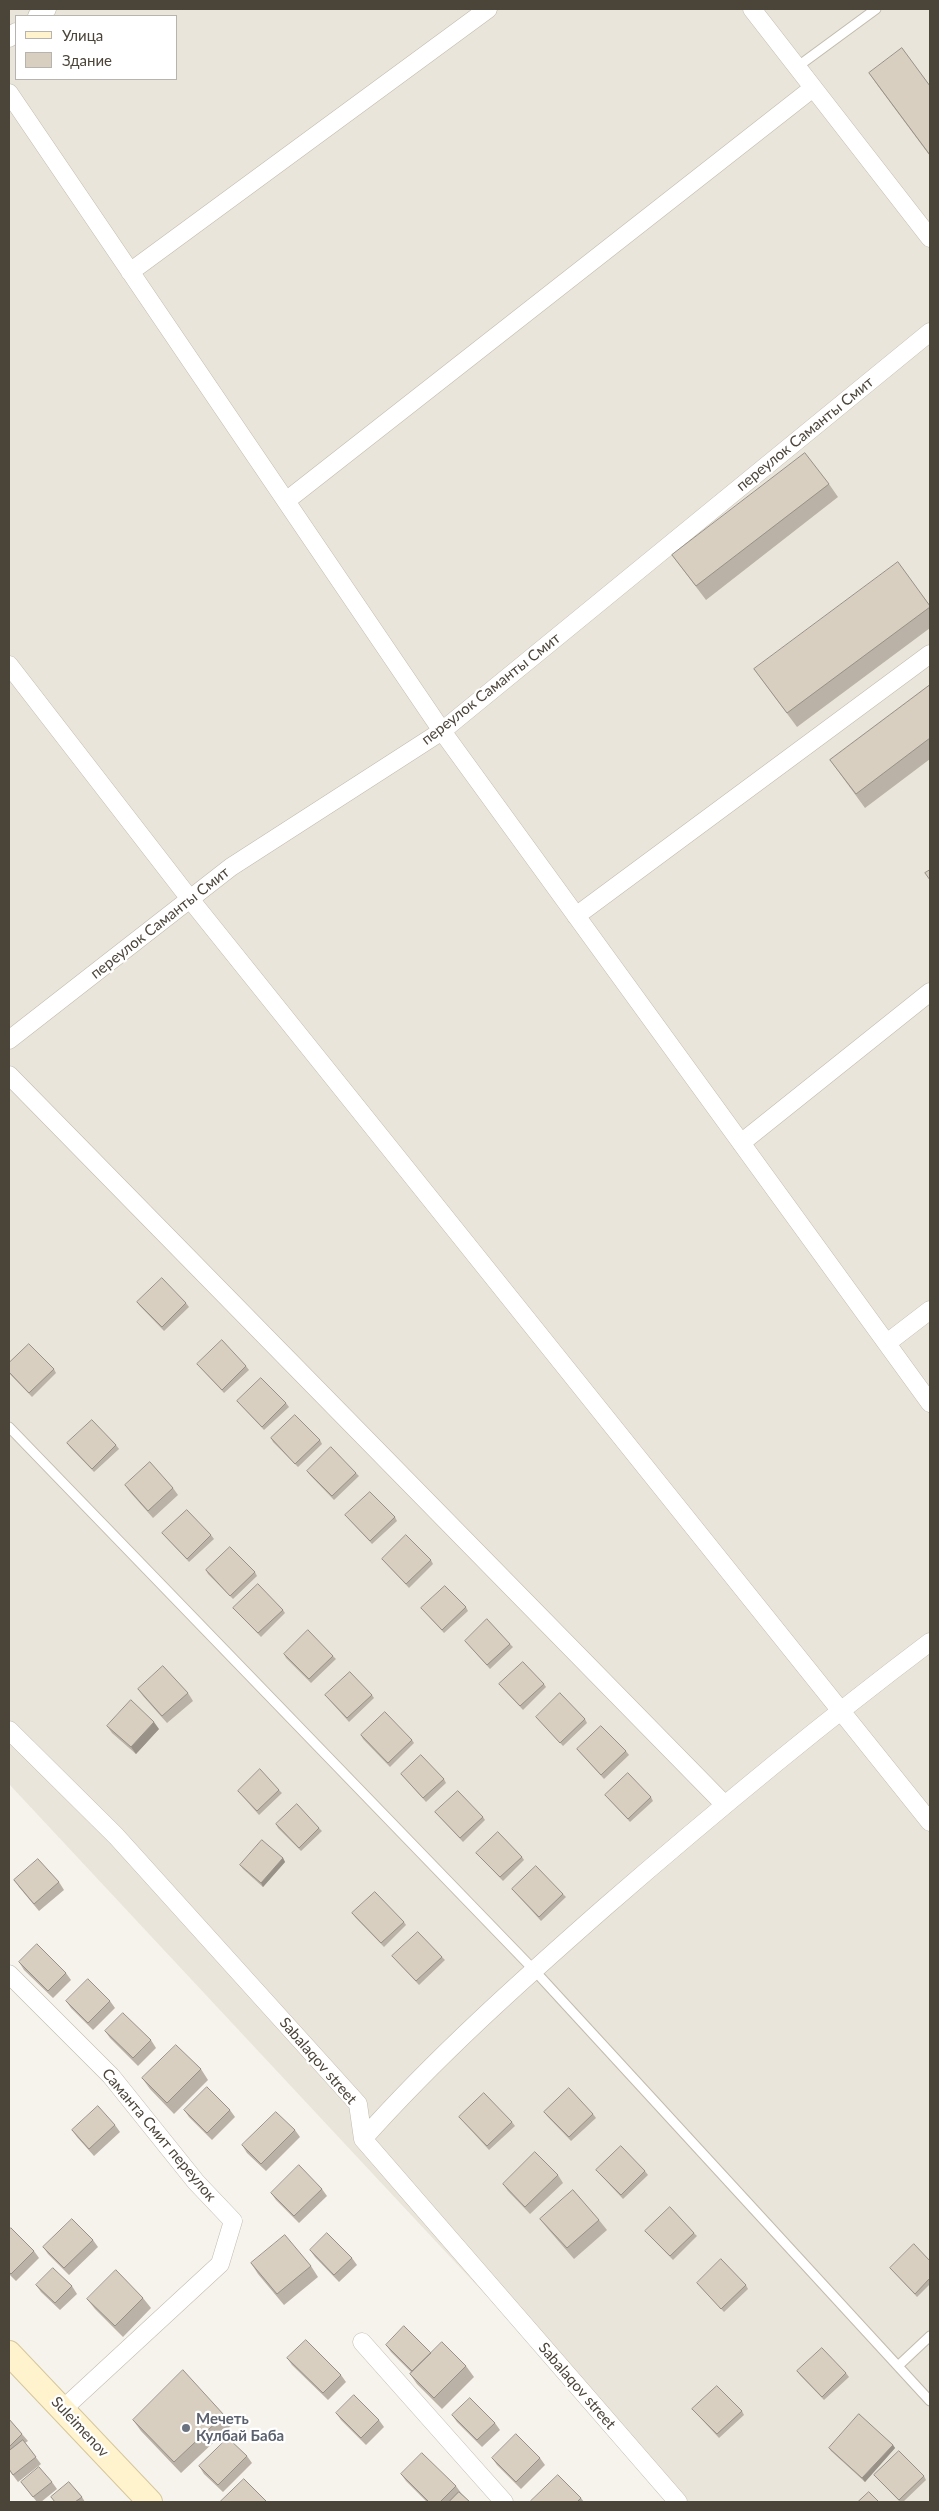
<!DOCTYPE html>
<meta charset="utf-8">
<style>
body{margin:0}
#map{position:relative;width:939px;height:2511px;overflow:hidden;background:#f6f3ec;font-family:Lato,sans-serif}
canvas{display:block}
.frame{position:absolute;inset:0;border:10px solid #4b4439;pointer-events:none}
.legend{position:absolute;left:15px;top:15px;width:162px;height:65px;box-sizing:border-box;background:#fff;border:1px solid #b7b4b0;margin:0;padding:6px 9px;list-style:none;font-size:15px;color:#4b4439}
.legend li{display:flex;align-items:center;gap:10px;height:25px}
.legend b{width:25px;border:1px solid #b7b4b0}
</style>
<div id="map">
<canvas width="939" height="2511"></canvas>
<div class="frame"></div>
<ul class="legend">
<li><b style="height:6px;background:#fff3cd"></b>Улица</li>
<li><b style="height:14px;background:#d8cfc1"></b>Здание</li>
</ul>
</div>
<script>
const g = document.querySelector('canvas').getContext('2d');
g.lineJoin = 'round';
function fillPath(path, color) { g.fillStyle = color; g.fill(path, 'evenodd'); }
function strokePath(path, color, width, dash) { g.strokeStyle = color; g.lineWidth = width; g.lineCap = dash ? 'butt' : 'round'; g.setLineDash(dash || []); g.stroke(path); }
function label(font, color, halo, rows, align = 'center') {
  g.font = font + ' Lato,sans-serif'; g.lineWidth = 4.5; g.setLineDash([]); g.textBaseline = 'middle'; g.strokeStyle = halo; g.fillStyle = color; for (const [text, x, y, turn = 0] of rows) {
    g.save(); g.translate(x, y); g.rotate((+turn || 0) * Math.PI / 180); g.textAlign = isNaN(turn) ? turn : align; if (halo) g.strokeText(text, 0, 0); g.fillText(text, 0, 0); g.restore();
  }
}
fillPath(new Path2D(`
 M9,9H930V2502H679L9,1784ZM16,16H176V79H16Z`), '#eae5da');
const lane = new Path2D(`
 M797,67L876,9
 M9,1427L534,1970L930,2401
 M898,2366L930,2336`);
const street = new Path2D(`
 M752,9L930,238
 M37,16L47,9
 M9,38L16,32
 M9,93L442,731L930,1403
 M130,272L488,9
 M286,501L813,88
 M9,665L190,899L930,1822
 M576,916L930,654
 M9,1040L231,867L442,731L930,332
 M9,1075L724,1804
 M741,1143L930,992
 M887,1343L930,1310
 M9,1730L116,1836L358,2104L363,2139L678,2502
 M9,1974L111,2076L196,2182L233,2221L220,2264L63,2409
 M363,2139C437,2056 521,1981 604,1908C711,1815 817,1727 930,1642
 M362,2342L504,2502`);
const secondary = new Path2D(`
 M9,2353L150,2502`);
strokePath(lane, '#c2bbae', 11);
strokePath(street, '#c2bbae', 19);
strokePath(secondary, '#d6c79b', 26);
strokePath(lane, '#fff', 9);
strokePath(street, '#fff', 18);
strokePath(secondary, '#fff3cd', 24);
fillPath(new Path2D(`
 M869,73L930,86V156L878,86Z
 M829,484L838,497L706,600L672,555Z
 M930,606V628L797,727L754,669Z
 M930,685V759L865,808L830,760Z
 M137,1302L186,1303L189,1307L164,1331L139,1305Z
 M9,1363L54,1369L56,1373L32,1397L9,1373Z
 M197,1364L246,1366L249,1370L224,1393Z
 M237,1401L286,1403L289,1407L264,1430Z
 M271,1438L320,1440L322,1444L298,1467L273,1442Z
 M67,1443L116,1445L119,1449L94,1472L70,1447Z
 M307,1471L356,1473L359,1476L334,1500L309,1474Z
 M125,1485L173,1488L178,1495L153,1518L130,1492Z
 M345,1515L395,1517L397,1521L372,1544Z
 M162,1533L211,1535L214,1539L189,1562Z
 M382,1559L431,1560L433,1564L409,1588Z
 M206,1570L255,1572L257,1576L233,1599L208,1574Z
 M466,1607L468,1611L444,1633L421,1608Z
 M233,1608L283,1610L285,1613L261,1637L236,1611Z
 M465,1641L510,1644L513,1647L490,1669Z
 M284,1654L333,1656L336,1659L311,1683L286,1658Z
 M499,1684H544L546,1687L523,1710Z
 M138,1689L188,1693L193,1701L167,1723L143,1696Z
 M325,1695H372L374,1698L349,1722Z
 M536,1717L585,1719L587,1723L563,1746Z
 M107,1726L159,1729L136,1754L112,1733Z
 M361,1735L412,1740L414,1743L390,1767L363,1739Z
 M577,1749L626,1751L629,1755L604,1779Z
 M401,1774L444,1779L446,1783L426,1802Z
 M279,1790L282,1793L259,1815L238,1791Z
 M605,1795L651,1797L653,1801L630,1822Z
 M435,1812L483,1817L485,1820L463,1842Z
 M276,1824L319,1828L322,1831L301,1851L278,1828Z
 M476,1853L522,1857L524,1860L503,1881L479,1856Z
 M283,1858L285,1862L263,1887L243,1869L240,1865Z
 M14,1880L59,1882L64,1890L39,1911L19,1887Z
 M512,1889L563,1894L566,1897L541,1921Z
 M352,1913L404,1922L406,1925L384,1947L355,1917Z
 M392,1956L442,1957L445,1960L419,1985Z
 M19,1962L66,1973L71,1980L53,1998L24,1970Z
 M66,2001H110L115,2008L93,2030L71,2008Z
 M105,2031L151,2040L156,2048L138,2066L110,2038Z
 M201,2069L208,2080L174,2114L150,2089L142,2078Z
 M184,2110H230L235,2117L212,2140L189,2117Z
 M544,2112L593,2114L596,2118L571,2141L547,2116Z
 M459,2117L512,2122L515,2126L489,2150Z
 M115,2125L120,2132L94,2156L77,2137L72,2130Z
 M295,2130L300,2137L266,2171L247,2153L242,2145Z
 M596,2170L645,2171L648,2175L623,2199Z
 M558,2175L563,2183L530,2214L508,2191L503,2184Z
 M322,2189L327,2196L299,2223L276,2200L271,2193Z
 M540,2219L599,2220L607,2230L574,2259L548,2229Z
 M9,2230L34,2251L39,2258L16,2281L9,2274Z
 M645,2231L694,2233L697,2236L673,2260Z
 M93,2240L98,2247L69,2275L48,2254L43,2247Z
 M310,2250L352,2258L357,2265L339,2282L315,2257Z
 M930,2261V2284L917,2297L890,2268Z
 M251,2263L311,2266L318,2277L284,2305L258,2274Z
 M697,2283L746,2285L748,2289L724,2312Z
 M36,2285L72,2286L77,2294L60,2310L41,2292Z
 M143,2298L151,2308L123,2337L95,2309L87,2299Z
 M386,2345L431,2353L466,2366L474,2377L442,2409L417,2384L410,2374L411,2372L391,2352Z
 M287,2358L341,2375L346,2382L328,2400L292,2365Z
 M797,2371L846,2373L849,2377L824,2400L800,2375Z
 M692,2409L742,2411L744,2415L719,2438Z
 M336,2413L379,2420L384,2427L366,2445L341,2420Z
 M224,2415L231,2426L181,2473L141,2431L133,2420Z
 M452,2415L495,2423L500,2430L482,2447L457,2422Z
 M9,2419L22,2434L28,2441L25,2443L41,2464L18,2482L9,2470Z
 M893,2445L895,2448L865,2482L831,2451L829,2448Z
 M247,2456L252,2463L223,2492L204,2474L199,2466Z
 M492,2458H540L545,2465L521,2489L497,2465Z
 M401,2474L456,2486L461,2493L470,2502H427L406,2481Z
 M874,2475L924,2476L926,2480L903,2502H900Z
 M21,2482H52L57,2489L41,2502H37Z
 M51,2497H82L85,2502H55Z
 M581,2498L584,2502H532Z`), '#bab2a6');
fillPath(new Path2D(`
 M154,1722L159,1729L136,1754L131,1747Z
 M283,1858L285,1862L263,1887L261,1883Z
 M893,2445L895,2448L865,2482L862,2478Z`), '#979187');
const building = new Path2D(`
 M902,48L930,86V155L869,73Z
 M805,453L829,484L696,586L672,555Z
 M898,562L930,606V607L787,713L754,669Z
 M930,685V738L856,794L830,760Z
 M930,870V880L925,873Z
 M162,1278L186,1303L162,1327L137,1302Z
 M222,1340L246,1366L222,1390L197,1364Z
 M29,1344L54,1369L29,1393L9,1372V1363Z
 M261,1378L286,1403L262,1427L237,1401Z
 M295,1415L320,1440L295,1464L271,1438Z
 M92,1420L116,1445L92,1469L67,1443Z
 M331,1447L356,1473L332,1496L307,1471Z
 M150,1462L173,1488L148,1511L125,1485Z
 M370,1492L395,1517L370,1541L345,1515Z
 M187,1510L211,1535L187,1559L162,1533Z
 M406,1535L431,1560L406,1584L382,1559Z
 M230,1547L255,1572L230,1596L206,1570Z
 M258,1584L283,1610L258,1633L233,1608Z
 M445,1586L466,1607L442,1630L421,1608Z
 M487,1619L510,1644L487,1665L465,1641Z
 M308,1630L333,1656L309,1679L284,1654Z
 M523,1662L544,1684L520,1706L499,1684Z
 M163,1666L188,1693L162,1716L138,1689Z
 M350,1672L372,1695L347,1718L325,1695Z
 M560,1693L585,1719L560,1743L536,1717Z
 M131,1700L154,1722L131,1747L107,1726Z
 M385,1712L412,1740L388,1763L361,1735Z
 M601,1726L626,1751L601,1775L577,1749Z
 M421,1755L444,1779L423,1798L401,1774Z
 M260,1769L279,1790L257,1811L238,1791Z
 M628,1773L651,1797L628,1819L605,1795Z
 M458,1791L483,1817L460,1838L435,1812Z
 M297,1804L319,1828L299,1848L276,1824Z
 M498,1832L522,1857L500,1877L476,1853Z
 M262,1840L283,1858L261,1883L240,1865Z
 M38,1859L59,1882L34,1904L14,1880Z
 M536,1866L563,1894L539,1917L512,1889Z
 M375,1892L404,1922L381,1943L352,1913Z
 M418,1932L442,1957L416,1981L392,1956Z
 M37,1944L66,1973L48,1991L19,1962Z
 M88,1979L110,2001L88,2023L66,2001Z
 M123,2013L151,2040L133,2058L105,2031Z
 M176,2045L201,2069L167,2103L142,2078Z
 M207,2087L230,2110L207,2133L184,2110Z
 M569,2088L593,2114L569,2137L544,2112Z
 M484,2093L512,2122L487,2146L459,2117Z
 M98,2106L115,2125L89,2149L72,2130Z
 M276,2112L295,2130L261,2164L242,2145Z
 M621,2146L645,2171L621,2195L596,2170Z
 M535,2152L558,2175L525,2207L503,2184Z
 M299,2165L322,2189L294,2216L271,2193Z
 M573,2190L599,2220L567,2248L540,2219Z
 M670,2207L694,2233L670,2256L645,2231Z
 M72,2219L93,2240L64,2268L43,2247Z
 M11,2228L34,2251L11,2274L9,2272V2230Z
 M327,2233L352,2258L334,2275L310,2250Z
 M285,2235L311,2266L277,2294L251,2263Z
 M914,2244L930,2261V2278L915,2294L890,2268Z
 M721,2259L746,2285L721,2309L697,2283Z
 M53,2268L72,2286L55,2303L36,2285Z
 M116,2270L143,2298L115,2326L87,2299Z
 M404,2326L431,2353L412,2371L386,2345Z
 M306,2340L341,2375L323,2393L287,2358Z
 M442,2342L466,2366L434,2398L410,2374Z
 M822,2348L846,2373L822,2397L797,2371Z
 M183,2370L224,2415L174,2462L133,2420Z
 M717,2386L742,2411L717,2434L692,2409Z
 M354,2395L379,2420L361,2438L336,2413Z
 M470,2398L495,2423L477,2440L452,2415Z
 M859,2414L893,2445L862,2478L829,2448Z
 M9,2419L22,2434L9,2447Z
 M516,2434L540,2458L516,2482L492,2458Z
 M228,2438L247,2456L218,2485L199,2466Z
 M23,2440L36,2457L13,2475L9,2469V2451Z
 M899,2451L924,2476L899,2500L874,2475Z
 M422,2453L456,2486L440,2502H429L401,2474Z
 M39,2467L52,2482L33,2497L21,2482Z
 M558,2475L581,2498L577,2502H532L531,2501Z
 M244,2479L266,2501L265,2502H220Z
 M69,2482L82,2497L75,2502H55L51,2497Z
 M459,2492L470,2502H449Z
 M869,2492L879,2502H858Z`);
fillPath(building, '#d8cfc1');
strokePath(building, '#979187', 1);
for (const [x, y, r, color] of [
 [186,2428,5,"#6b7280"]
]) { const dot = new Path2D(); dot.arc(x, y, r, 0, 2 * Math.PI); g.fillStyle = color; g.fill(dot); strokePath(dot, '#fff', 2); }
label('15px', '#4b4439', '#fff', [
 ["переулок Саманты Смит",805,434,-39],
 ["переулок Саманты Смит",491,689,-38],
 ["переулок Саманты Смит",160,923,-38],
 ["Sabalaqov street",318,2061,49],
 ["Саманта Смит переулок",159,2135,50],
 ["Sabalaqov street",577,2386,49],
 ["Suleimenov",80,2427,47]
]);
label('bold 15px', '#5b616d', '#fff', [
 ["Мечеть",196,2419],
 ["Кулбай Баба",196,2436]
], 'left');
</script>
